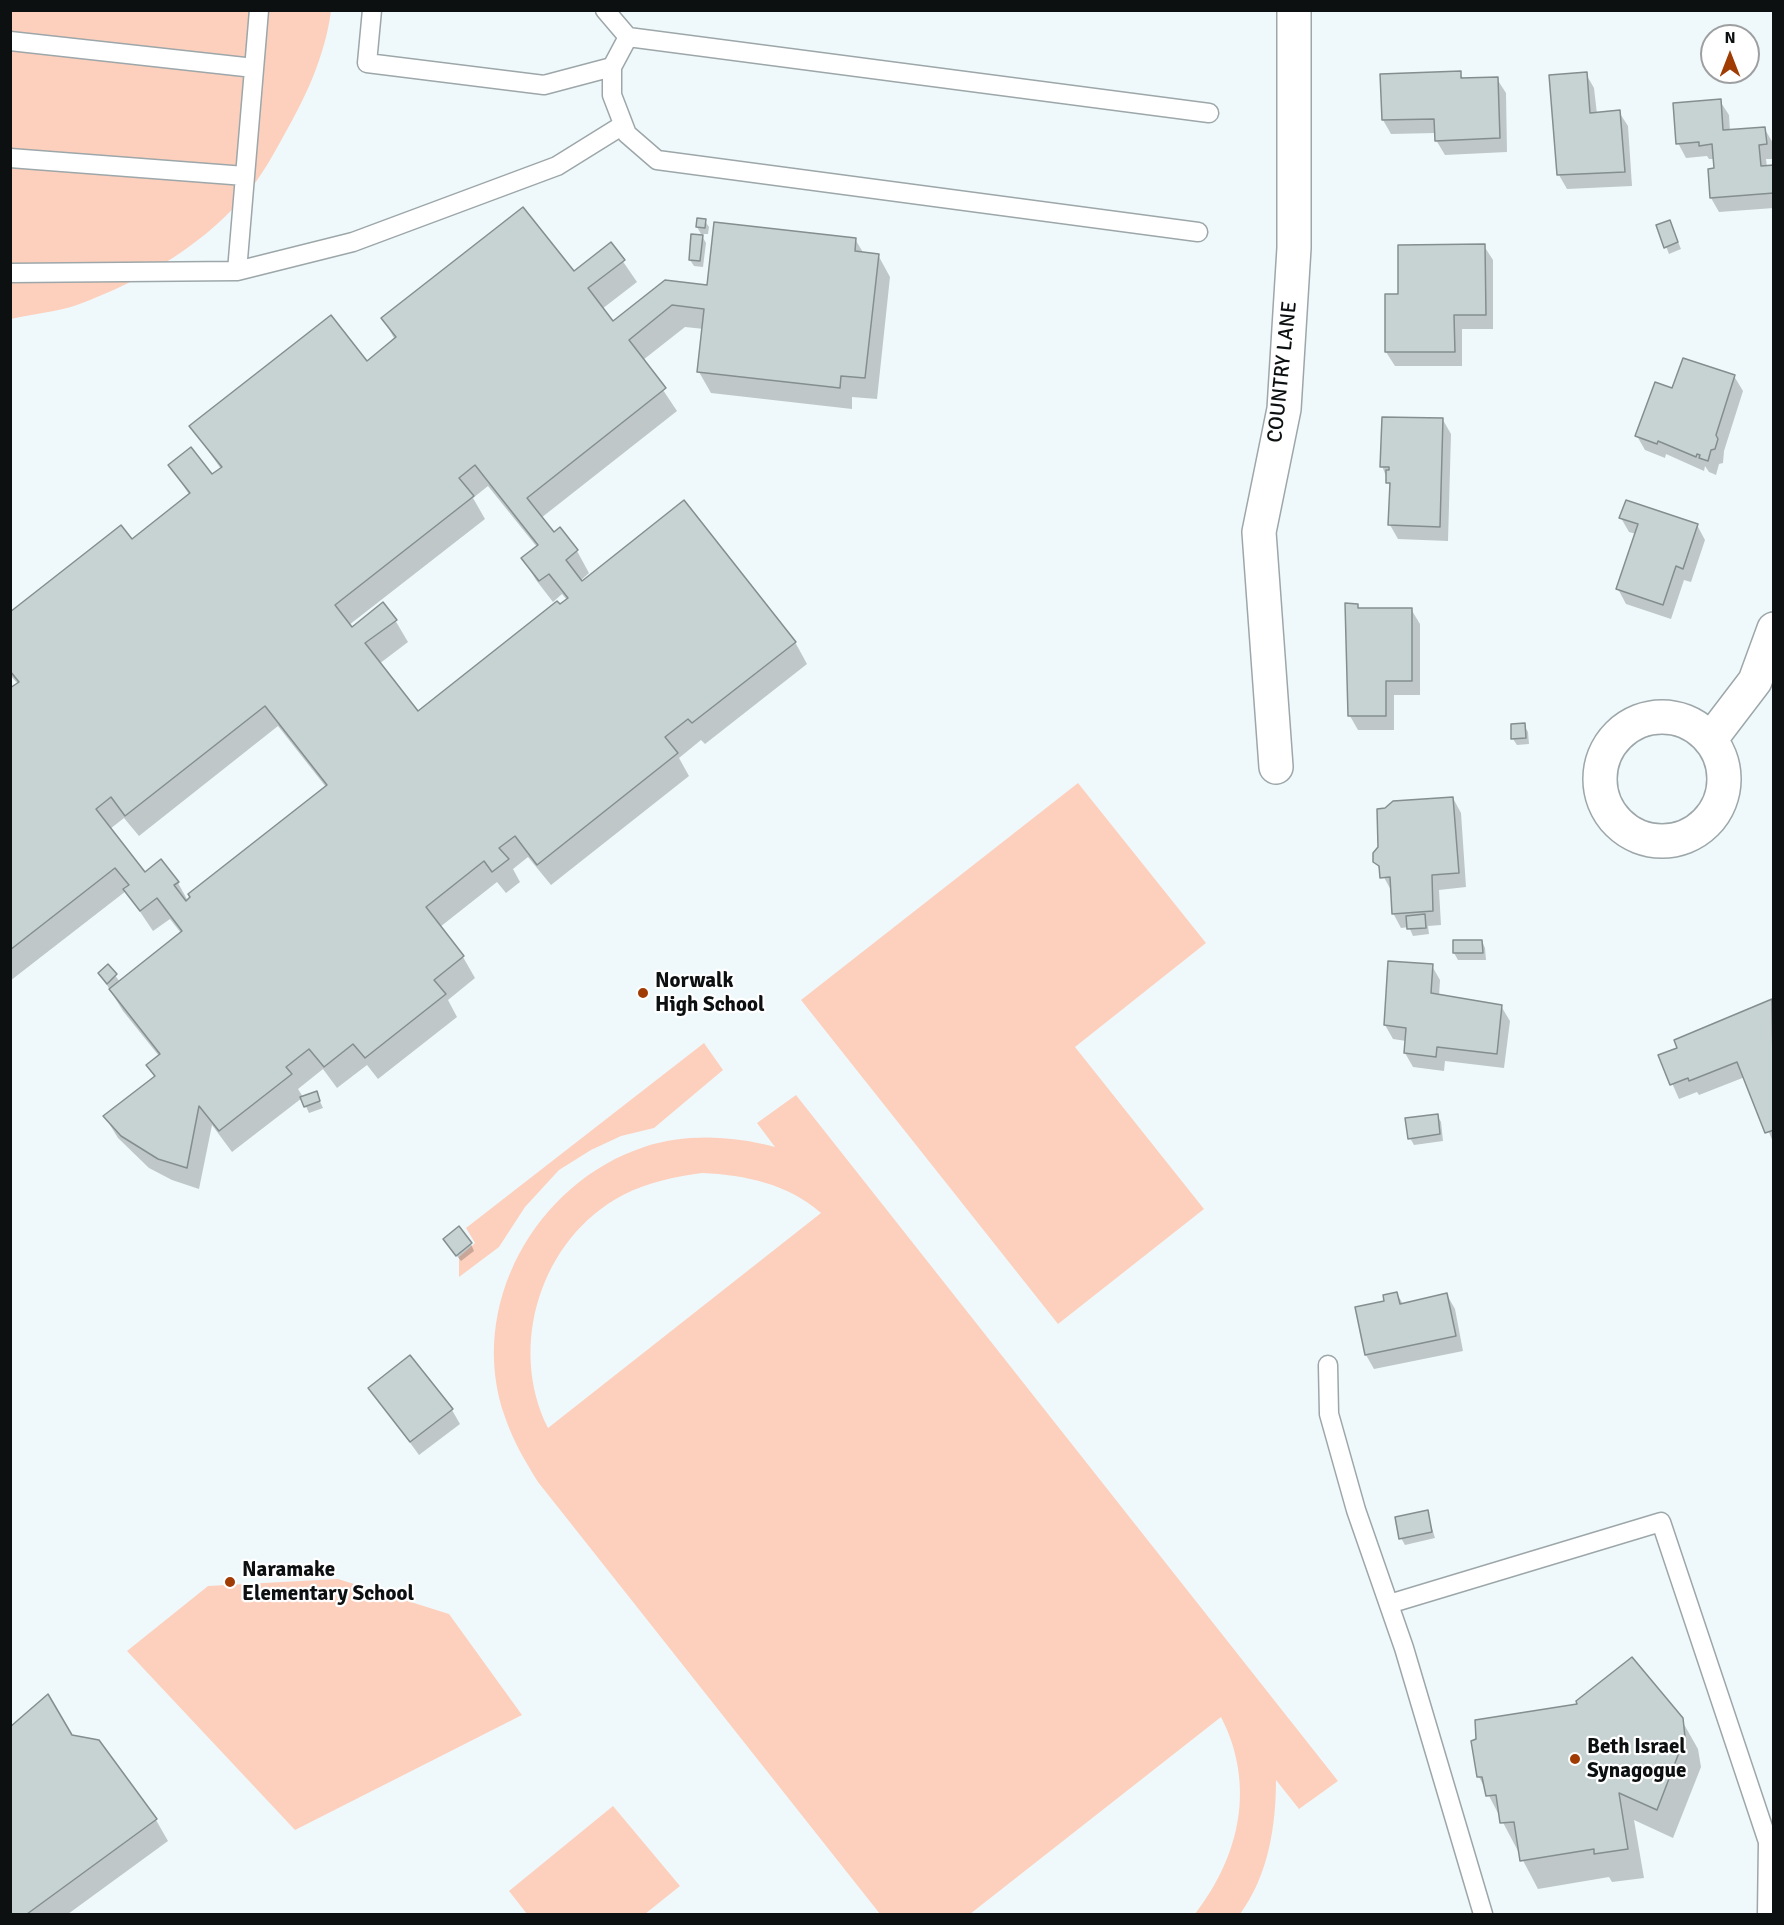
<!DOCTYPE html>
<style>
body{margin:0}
#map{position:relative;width:1784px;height:1925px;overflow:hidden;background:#eff9fb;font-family:Signika,sans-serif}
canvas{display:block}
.frame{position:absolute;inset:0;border:12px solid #0d1011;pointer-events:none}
.north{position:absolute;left:1700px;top:24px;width:60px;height:60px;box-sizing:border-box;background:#fff;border:2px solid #9e9fa0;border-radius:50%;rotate:0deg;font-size:16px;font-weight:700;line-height:24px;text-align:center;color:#0d1011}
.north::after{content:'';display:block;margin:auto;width:21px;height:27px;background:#a03c03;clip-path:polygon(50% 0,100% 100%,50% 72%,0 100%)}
</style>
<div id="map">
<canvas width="1784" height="1925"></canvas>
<div class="frame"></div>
<div class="north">N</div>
</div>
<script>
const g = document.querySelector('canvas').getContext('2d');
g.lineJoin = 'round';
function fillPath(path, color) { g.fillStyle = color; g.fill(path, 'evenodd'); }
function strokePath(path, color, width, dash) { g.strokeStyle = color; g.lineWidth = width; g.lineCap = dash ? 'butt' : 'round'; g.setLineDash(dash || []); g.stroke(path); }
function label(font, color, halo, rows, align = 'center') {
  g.font = font + ' Signika,sans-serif'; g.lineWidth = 4.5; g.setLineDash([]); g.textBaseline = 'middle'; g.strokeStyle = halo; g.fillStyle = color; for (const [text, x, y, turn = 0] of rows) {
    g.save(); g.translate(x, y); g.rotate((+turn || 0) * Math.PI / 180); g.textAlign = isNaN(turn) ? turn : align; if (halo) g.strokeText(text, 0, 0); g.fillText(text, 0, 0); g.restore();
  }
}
fillPath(new Path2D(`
 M11,11H331C325,56 306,97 283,137C274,153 264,172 252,187C208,243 144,280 77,305C56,312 32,314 11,319Z
 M1078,783L1206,943L1075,1047L1204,1209L1058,1324L801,1000Z
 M704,1043L723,1070L654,1128L621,1136L591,1150L559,1170L525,1207L499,1247L459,1277V1257L475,1243L466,1228Z
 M796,1095L1338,1781L1299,1809L1276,1780C1276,1827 1268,1876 1240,1914H1195C1240,1856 1256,1785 1221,1717L970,1914H880L538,1482C525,1461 513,1441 505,1417C466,1307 535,1183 644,1147C687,1133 732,1136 775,1147L757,1123ZM702,1173C746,1175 788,1184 821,1213L548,1428C507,1346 541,1238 623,1195C648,1182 674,1177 702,1173Z
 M338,1579L449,1614L522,1715L295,1830L127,1651L208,1586Z
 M613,1806L680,1886L645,1914H527L509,1891Z`), '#fdd0be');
fillPath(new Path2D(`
 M1460,73L1464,80L1497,79L1506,93L1507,152L1445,155L1436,140V133L1391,134L1383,120L1381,75Z
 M1586,74L1594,88L1597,114L1619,112L1628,126L1632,186L1567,189L1559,175Z
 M1720,101L1729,115L1730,131L1764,128L1773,143L1774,159H1766L1767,167H1774V208L1719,212L1711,198L1709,170H1716L1715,159H1709L1707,156L1686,158L1678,143Z
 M705,221L709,227L708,234H701L697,227Z
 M1670,222L1681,249L1669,254L1658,226Z
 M702,236L706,243L703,267L694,266L690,260Z
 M855,239L864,254L878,255L890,277L877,399L852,397V409L711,393L699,372L704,329L685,327L643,360L677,411L541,518L553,534L559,529L577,551L589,573L579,582L795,642L807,664L705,744L701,740L679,758L689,776L551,885L528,857L513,869L520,882L506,893L497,882L440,927L463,957L475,978L448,1000L457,1017L378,1079L367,1065L337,1088L323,1069L298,1089L303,1097L316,1093L323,1108L309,1113L302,1098L232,1152L212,1125L199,1189L172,1180L149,1168L118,1138L105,1117L155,1078L148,1065L159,1056L123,1011L100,974L108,966L120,982L181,933L170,919L153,931L126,891L10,981V690L18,684L10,675V614L132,541L190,496L170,465L212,477L221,469L191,426L367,363L395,340L383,318L574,273L611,244L637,282L602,309L613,323L708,286ZM488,486L537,547L523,558L536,580L553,602L562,594L567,600L418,713L379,664L408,642L395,620L352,629L349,625L485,519L473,498ZM278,726L326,787L188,901L178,883L144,874L110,829L124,818L139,836Z
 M1484,246L1493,260V329H1462V366H1395L1386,352V295H1400Z
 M1734,376L1743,391L1724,451L1723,463L1719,464L1716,475L1709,472L1705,466L1704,471L1666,454L1665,458L1645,450L1637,436L1673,390Z
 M1443,420L1451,434L1448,541L1398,539L1390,525L1391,489L1382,466Z
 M1621,518L1697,525L1705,540L1691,582L1684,580L1671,619L1626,604L1618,589L1636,534L1629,532Z
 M1357,605L1359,609H1411L1420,624V695H1394V730H1358L1350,716Z
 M1524,725L1528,732L1529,744L1517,745L1513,739Z
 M1453,798L1461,813L1466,887L1439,890L1441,925L1428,926L1429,934L1413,936L1409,927L1401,928L1393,913L1392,892L1375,861Z
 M1482,941L1485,948L1486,960H1458L1454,953Z
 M1432,966L1440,980L1439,996L1501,1006L1510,1021L1504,1068L1445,1061L1444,1071L1413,1067L1405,1053L1406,1041L1393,1039L1385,1025Z
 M1772,1001L1774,1004V1144L1745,1077L1699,1095L1697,1092L1679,1099L1660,1056Z
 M1437,1115L1441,1122L1443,1141L1414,1145L1410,1138Z
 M471,1244L474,1251L461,1261L449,1246Z
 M1397,1294L1403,1304L1447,1295L1455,1309L1463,1351L1374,1369L1366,1355L1386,1302Z
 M370,1388L452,1410L460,1424L419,1455Z
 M1427,1512L1435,1538L1405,1545L1401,1538Z
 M1681,1719L1698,1749L1701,1767L1673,1838L1634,1820L1644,1878L1612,1882L1609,1877L1538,1889L1479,1777Z
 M10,1729L71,1737L156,1820L168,1841L68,1914H10Z`), '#0003');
const building = new Path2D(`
 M1461,71V78L1498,77L1500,138L1435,141L1434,119L1382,120L1380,74Z
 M1587,72L1590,113L1620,110L1625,172L1557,175L1549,75Z
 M1721,99L1723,130L1765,127L1767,144L1759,145L1761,166L1774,165V193L1710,198L1708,169L1714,168L1712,144L1699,146V142L1676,144L1673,103Z
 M523,207L574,271L611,242L625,260L588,288L613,321L665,280L707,285L714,222L856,238L855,251L879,254L865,378L841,376L840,388L697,372L704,309L672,305L629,340L666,388L527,498L554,532L560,527L578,550L566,560L582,581L684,500L796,642L692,723L688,719L665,737L678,753L537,865L515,836L499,848L509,859L492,872L484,861L426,907L464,956L434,980L446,994L365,1058L353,1044L324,1067L309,1049L286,1067L292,1074L219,1131L199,1106L187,1168L158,1159L121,1136L103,1116L155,1076L146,1065L160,1054L109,989L182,931L157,898L140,911L123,889L129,885L115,868L10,950V688L19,682L10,671V612L121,525L132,539L190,493L168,465L191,447L212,474L222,467L189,426L331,315L367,361L396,337L381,318ZM475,465L538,545L521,558L539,581L549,574L568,598L560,604L557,601L418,711L365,643L397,620L383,602L352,627L335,605L474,496L459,478ZM265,706L327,785L188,894L190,897L186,901L174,885L179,882L161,859L145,872L96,809L111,797L125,816Z
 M697,218L706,219L705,228L696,227Z
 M1670,220L1678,242L1664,248L1656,225Z
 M691,234L703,235L700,261L689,260Z
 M1485,244L1486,315H1454L1455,352H1385V294H1398V245Z
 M1683,358L1735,375L1716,435L1718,439L1715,449L1711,450L1708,461L1699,458L1700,455L1697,454L1696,457L1658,441L1657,444L1635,436L1655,382L1672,388Z
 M1382,417L1443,418L1440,527L1388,525L1390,483H1386V470H1389V467H1380Z
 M1626,500L1698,524L1683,569L1676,566L1663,605L1616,589L1638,524L1619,518Z
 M1345,603L1358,604V608H1412V681H1386V716H1348Z
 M1525,723L1526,738L1511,739V724Z
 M1453,797L1459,873L1432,875L1433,911L1392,914L1390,877L1380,878L1379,866L1373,862V853L1378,847L1377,809L1385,808L1393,801Z
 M1425,914L1426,928L1407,929L1406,916Z
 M1453,940H1482L1483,953H1453Z
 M1388,961L1433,964L1431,993L1502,1005L1497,1054L1437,1047L1436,1057L1404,1053L1406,1028L1384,1025Z
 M108,964L117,974L107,984L98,973Z
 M1772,999L1774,1130L1765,1133L1737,1062L1689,1081L1688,1078L1670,1085L1658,1055L1677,1048L1674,1040Z
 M317,1091L320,1101L304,1107L300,1097Z
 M1438,1114L1440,1134L1408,1139L1405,1118Z
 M459,1226L472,1243L456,1256L443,1239Z
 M1397,1292L1400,1304L1447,1293L1456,1336L1365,1355L1355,1307L1384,1301L1383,1295Z
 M410,1355L453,1409L410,1442L368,1388Z
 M1428,1510L1432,1532L1399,1539L1395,1517Z
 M1632,1657L1683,1718L1685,1737L1657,1810L1619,1793L1628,1849L1594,1854V1849L1520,1861L1514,1822L1500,1823L1496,1795L1486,1796L1482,1777H1477L1471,1741L1476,1739L1475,1720L1577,1704L1576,1701Z
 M48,1694L72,1735L99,1740L157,1819L27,1914H10V1727Z`);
fillPath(building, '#c7d2d3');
strokePath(building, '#848e8f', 1.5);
const service = new Path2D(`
 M372,10L367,63L544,85L612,67
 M605,10L628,37
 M10,41L254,68
 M10,158L245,176
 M1198,232L657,160L627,134L612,95V67L628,37L1209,113
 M237,271L353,242L557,166L623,125
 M10,273L237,271L259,10
 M1328,1365L1329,1414L1356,1510L1404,1648L1483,1914
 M1389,1604L1661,1522L1768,1842L1767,1914`);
const minor = new Path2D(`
 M1600 779a62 62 0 1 1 124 0a62 62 0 1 1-124 0Z
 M1710,740L1755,681L1774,629
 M1276,767L1259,532L1284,409L1294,248V10`);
strokePath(service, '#9da7a9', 21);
strokePath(minor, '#9da7a9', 36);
strokePath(service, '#fff', 18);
strokePath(minor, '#fff', 33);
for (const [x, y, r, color] of [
 [643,993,6,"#a03c03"],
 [230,1582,6,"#a03c03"],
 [1575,1759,6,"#a03c03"]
]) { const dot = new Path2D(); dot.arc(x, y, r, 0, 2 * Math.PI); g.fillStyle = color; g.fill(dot); strokePath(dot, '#fff', 2); }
label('21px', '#0d1011', '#fff', [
 ["COUNTRY LANE",1283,372,-84]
]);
label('bold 21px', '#0d1011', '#fff', [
 ["Norwalk",655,981],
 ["High School",655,1005],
 ["Naramake",242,1570],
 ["Elementary School",242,1594],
 ["Beth Israel",1587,1747],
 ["Synagogue",1587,1771]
], 'left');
</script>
